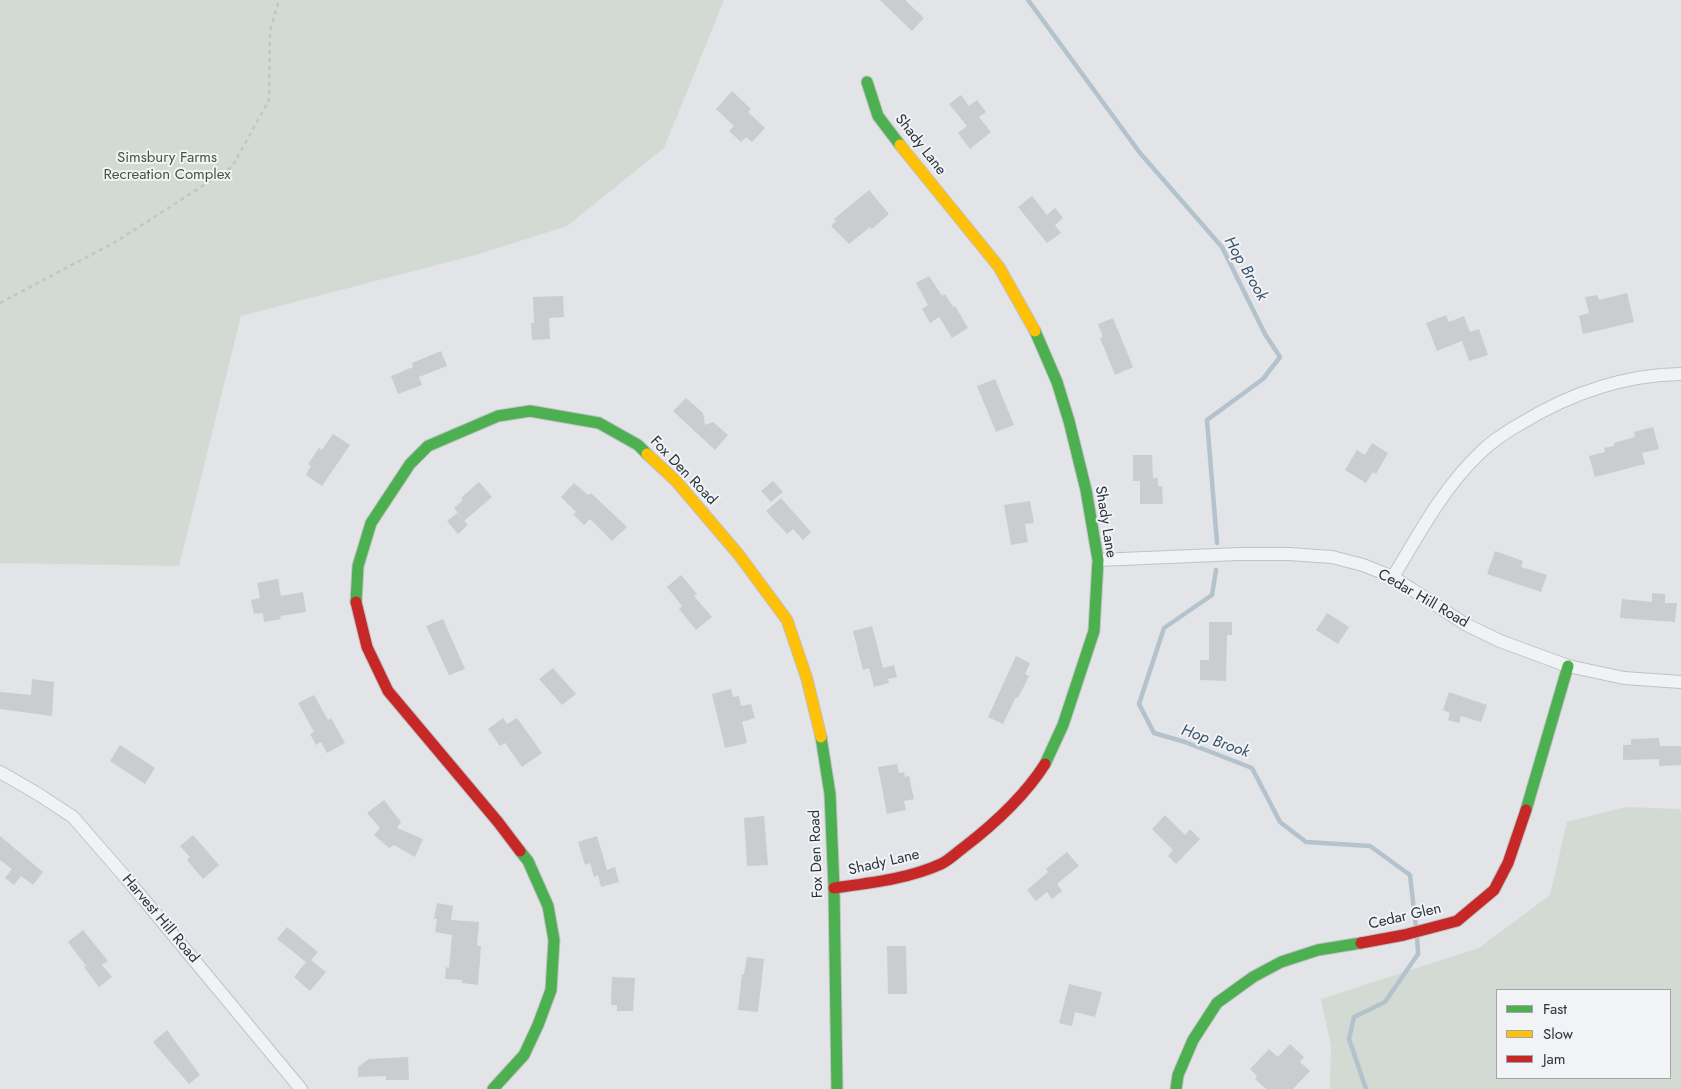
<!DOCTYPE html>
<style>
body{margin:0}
#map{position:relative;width:1681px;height:1089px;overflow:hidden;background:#e2e4e7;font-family:Jost,sans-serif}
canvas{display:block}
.legend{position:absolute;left:1496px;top:989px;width:175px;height:90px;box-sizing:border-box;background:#f1f3f6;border:1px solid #a2a6ac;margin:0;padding:6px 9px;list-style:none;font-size:15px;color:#2b333e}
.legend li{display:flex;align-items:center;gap:10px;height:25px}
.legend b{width:25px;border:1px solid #a2a6ac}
</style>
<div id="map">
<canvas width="1681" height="1089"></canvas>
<ul class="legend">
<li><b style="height:6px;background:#4caf50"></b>Fast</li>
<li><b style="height:6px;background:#ffc107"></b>Slow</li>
<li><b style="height:6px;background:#c62828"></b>Jam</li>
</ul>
</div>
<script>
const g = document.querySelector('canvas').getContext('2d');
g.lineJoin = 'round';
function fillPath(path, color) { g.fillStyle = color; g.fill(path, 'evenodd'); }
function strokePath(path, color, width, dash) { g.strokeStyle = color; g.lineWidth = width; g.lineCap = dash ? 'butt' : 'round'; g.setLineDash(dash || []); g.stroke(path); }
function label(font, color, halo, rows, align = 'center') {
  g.font = font + ' Jost,sans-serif'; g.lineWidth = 4; g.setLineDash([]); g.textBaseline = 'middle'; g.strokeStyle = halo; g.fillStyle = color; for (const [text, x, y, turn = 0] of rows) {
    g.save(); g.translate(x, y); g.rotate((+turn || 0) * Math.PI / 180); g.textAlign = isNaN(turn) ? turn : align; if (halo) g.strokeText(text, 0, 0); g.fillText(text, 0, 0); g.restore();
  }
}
fillPath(new Path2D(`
 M0,0H724L664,148L567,226L479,254L241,316L179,566L0,563Z
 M1626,807L1680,809L1681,812V1089H1330L1331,1046L1321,999L1479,948L1550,895L1567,822ZM1497,990H1670V1078H1497Z`), '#d3dad3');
strokePath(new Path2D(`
 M1028,0L1140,153L1222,247L1265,334L1280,357L1263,379L1207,420L1217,543
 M1216,570L1212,595L1164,628L1139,704L1154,733L1185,742L1252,768L1280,822L1306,842L1370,846L1410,875L1416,928
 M1366,1089L1349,1039L1354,1017L1385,1002L1418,954L1417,935`), '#b4c2ce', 4.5);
fillPath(new Path2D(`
 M880,0H905L924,18L912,31Z
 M732,91L751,109L748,112L765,128L752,142L746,137L741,142L729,131L734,126L716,109Z
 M961,95L969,106L977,100L986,112L979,117L991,132L970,149L958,133L967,126L949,104Z
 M869,190L889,214L872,229L870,227L849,244L831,226L836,221L834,219Z
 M1032,196L1047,215L1055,208L1063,218L1055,225L1061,233L1047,243L1018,207Z
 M929,276L942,296L945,294L953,307L955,306L968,328L952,338L939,317L930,323L922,309L928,305L916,283Z
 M1627,293L1634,322L1583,334L1579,316L1589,313L1585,297L1597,295L1599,300Z
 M563,296L564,317L549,318L550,339L532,340L531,323H534L533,297Z
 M1446,315L1449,322L1464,316L1470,332L1479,329L1488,355L1469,361L1462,341L1437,351L1426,323Z
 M1113,318L1133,367L1115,375L1100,338L1103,337L1098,324Z
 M441,351L447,366L419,377L422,385L398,394L391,376L413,367L412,363Z
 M995,379L1014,425L996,432L977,386Z
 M686,398L703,413L705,425L713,422L728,435L715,450L673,411Z
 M1653,427L1659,449L1642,453L1645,464L1595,477L1589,456L1605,452L1604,448L1614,446V443L1635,437L1634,432Z
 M333,434L350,445L322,486L306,475L311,466L308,464L319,448L322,450Z
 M1372,443L1388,453L1376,474L1373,472L1366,483L1345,470L1357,450L1365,455Z
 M1133,455H1152L1153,478H1158V486H1162L1163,504H1140V481H1133Z
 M773,481L783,492L771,502L761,491Z
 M479,482L492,497L464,521L454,508L463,500L461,498Z
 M574,483L588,495L591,493L627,527L612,541L590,519L584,525L573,514L576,512L561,497Z
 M781,498L811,532L803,540L793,529L787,534L766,511Z
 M1030,501L1034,523L1025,524L1028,542L1011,545L1004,505Z
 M457,513L468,525L458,534L447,521Z
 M1495,551L1523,561L1521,567L1547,575L1541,592L1487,574Z
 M681,575L697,594L694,596L712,617L696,630L679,609L682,606L667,587Z
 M278,579L281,596L303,592L306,612L280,616L281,619L264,622L263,613L254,614L251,600L260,598L257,583Z
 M1652,593L1665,594V603H1677L1675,622L1620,618L1622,599L1652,602Z
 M1327,613L1349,627L1338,644L1316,630Z
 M443,619L465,669L449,675L426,626Z
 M1209,622H1232V635H1227L1226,681L1200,680V660H1209Z
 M872,626L883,668L894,665L897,677L888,679L889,683L874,687L869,668L863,670L853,631Z
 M1016,656L1030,663L1025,674L1029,676L1018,698L1016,697L1003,724L988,717Z
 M553,668L576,694L562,705L539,679Z
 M32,679L54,682L52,716L0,709V692L31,695Z
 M731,689L733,697L739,696L741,706L751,704L755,718L742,722L747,743L725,748L712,694Z
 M1449,692L1487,705L1481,722L1461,716L1459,723L1448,720L1450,713L1443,710Z
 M314,695L328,720L331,718L345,743L327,753L321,742L316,745L310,734L314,732L298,703Z
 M503,718L507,724L517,718L542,753L522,767L505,743L500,746L488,729Z
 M1659,738L1660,746H1681V765L1659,766V759L1623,760V745H1631V739Z
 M120,745L155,768L145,784L110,761Z
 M897,764L899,773L904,772L905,777L909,776L914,799L904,801L906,810L887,814L878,767Z
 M384,800L401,822L397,828L423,839L415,857L394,845L389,848L374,835L380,828L367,813Z
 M1165,815L1185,835L1190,829L1200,839L1176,864L1168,856L1173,850L1152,829Z
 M764,816L768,865L747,866L744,818Z
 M193,835L219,865L203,879L187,860L190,857L180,846Z
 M0,836L43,872L33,885L21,876L14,885L5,878L12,869L0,860Z
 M597,836L607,870L615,867L619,882L601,887L598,875L594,877L590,863L585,865L578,842Z
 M1067,852L1079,866L1057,884L1062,891L1052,899L1047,892L1036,901L1027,890L1048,872L1046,869Z
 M437,903L453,906L451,920L479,922L477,946H481L478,985L462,983V980L445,979L446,967L449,968L452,935L435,932L437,919H434Z
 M287,927L318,952L311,960L326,972L310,991L294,977L306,962L277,939Z
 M83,930L108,961L102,965L112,977L99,987L84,967L86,966L68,942Z
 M887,946H906L907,994H888Z
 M747,957L764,959L758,1012L738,1010L742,974H744Z
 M612,977L635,978L633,1011H617V1005H611Z
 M1069,984L1102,992L1095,1017L1075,1012L1072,1026L1059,1023Z
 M167,1030L200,1075L189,1084L153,1042Z
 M1290,1044L1304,1057L1300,1062L1310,1071L1293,1089H1266L1255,1079L1257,1076L1250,1069L1269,1049L1278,1057Z
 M408,1057L409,1080H386V1076L358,1077V1067L369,1059Z`), '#cbcccf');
const street = new Path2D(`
 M1098,560L1239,554H1289L1332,557L1363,565L1393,577L1465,624L1500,641L1568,666L1624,678L1681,682
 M1393,577C1419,534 1443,488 1480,453C1491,442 1506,432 1520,424C1569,394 1623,375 1681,374
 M0,772L38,794L73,817L126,878L301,1089`);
const fast = new Path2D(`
 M867,82L878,116L900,145
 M1035,331L1057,382L1069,421L1086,490L1098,560L1094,631L1063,725L1045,764
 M356,602L358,566L371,523L410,464L428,446L498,416L530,411L599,423L638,445L647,454
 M821,737L830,794L834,888L837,1089
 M1526,810L1568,666
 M493,1089L524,1055L538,1025L551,990L554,940L548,906L528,861L520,851
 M1176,1089L1178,1075L1193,1040L1217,1003L1253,977L1281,962L1318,950L1361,943`);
const slow = new Path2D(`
 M900,145L999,267L1035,331
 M647,454L676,481L739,555L787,620L807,679L821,737`);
const jam = new Path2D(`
 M356,602L367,647L388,691L498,822L520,851
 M834,888C870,883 908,879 941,864C949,860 956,853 963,848C993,825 1024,797 1045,764
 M1361,943L1404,935L1457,921L1494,890L1508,863L1526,810`);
strokePath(street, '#c1c2c5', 14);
strokePath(fast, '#c1c2c5', 13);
strokePath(slow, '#c1c2c5', 13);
strokePath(jam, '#c1c2c5', 13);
strokePath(new Path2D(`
 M0,303L117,241L232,167L269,100L270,30L279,0`), '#c2c5c7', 2.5, [4, 4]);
strokePath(street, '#f1f2f4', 12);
strokePath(fast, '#4caf50', 11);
strokePath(slow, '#ffc107', 11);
strokePath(jam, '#c62828', 11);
label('15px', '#2b333e', '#f1f3f6', [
 ["Shady Lane",920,145,52],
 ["Fox Den Road",683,471,46],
 ["Shady Lane",1105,522,81],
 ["Cedar Hill Road",1423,599,30],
 ["Fox Den Road",817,854,-92],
 ["Shady Lane",884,863,-13],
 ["Cedar Glen",1405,917,-13],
 ["Harvest Hill Road",160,919,50]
]);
label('15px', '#41583a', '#f1f3f6', [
 ["Simsbury Farms",167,158],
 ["Recreation Complex",167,175]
]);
label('italic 16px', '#3a536d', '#f1f3f6', [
 ["Hop Brook",1245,269,60],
 ["Hop Brook",1215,742,19]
]);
</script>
